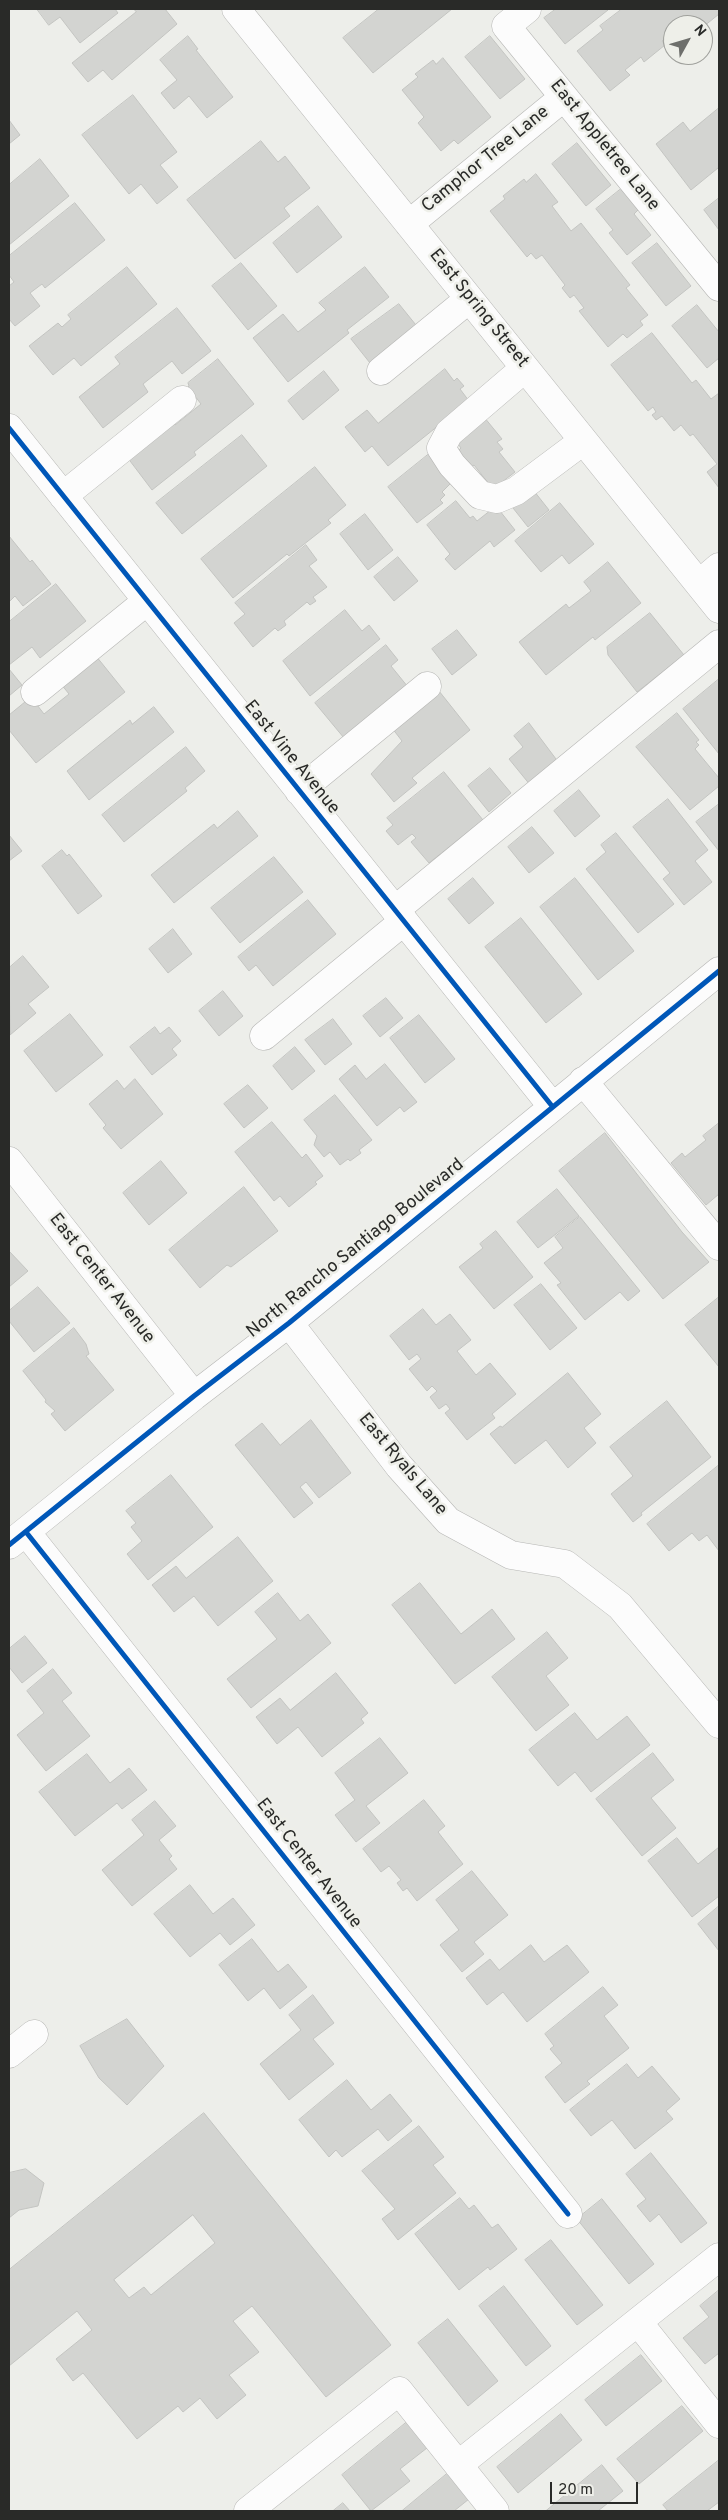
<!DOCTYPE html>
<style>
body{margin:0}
#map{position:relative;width:728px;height:2520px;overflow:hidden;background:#edeeea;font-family:Overpass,sans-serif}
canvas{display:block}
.frame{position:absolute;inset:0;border:10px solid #292a28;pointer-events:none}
.north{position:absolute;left:663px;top:15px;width:50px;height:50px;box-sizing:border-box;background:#eeefe9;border:1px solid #9fa09c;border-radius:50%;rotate:51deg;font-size:14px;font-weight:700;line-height:20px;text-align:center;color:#292a28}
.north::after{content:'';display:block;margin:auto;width:18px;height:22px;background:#6e6f6c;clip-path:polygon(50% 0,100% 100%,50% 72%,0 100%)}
.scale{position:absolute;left:550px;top:2482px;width:88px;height:22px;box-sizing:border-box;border:2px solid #292a28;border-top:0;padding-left:6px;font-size:15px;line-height:18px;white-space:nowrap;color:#292a28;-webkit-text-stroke:4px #eeefe9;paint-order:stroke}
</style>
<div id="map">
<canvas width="728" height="2520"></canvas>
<div class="frame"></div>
<div class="north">N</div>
<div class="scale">20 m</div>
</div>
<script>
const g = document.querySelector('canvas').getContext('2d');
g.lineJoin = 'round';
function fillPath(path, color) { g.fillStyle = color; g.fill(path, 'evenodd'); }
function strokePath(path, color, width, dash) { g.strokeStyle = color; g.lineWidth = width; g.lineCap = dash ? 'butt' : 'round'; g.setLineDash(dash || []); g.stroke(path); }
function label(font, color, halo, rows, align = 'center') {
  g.font = font + ' Overpass,sans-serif'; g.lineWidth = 5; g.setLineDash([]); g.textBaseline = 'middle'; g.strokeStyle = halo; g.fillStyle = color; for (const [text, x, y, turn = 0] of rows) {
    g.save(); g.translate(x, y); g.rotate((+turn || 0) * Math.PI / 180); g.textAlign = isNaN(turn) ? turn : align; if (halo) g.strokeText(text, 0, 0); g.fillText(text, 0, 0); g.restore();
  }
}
const building = new Path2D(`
 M37,9H115L118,13L80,43L60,17L49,25Z
 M134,9H165L177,24L112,80L103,70L88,82L72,63L136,12Z
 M379,9H452L373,73L343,38Z
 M556,9H607L608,10L565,44L544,18Z
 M622,9H719V14L703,27V25H698L692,17L681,25H673V32L662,41L665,45L644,62L641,57L625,70L630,75L610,91L577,51L603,30L600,26Z
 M188,36L198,49L196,50L233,97L207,118L189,96L174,109L161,93L177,80L160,60Z
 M490,36L525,79L500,99L465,57Z
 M443,58L491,117L458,144L454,140L441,151L418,123L424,117L402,90L418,77L415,74L433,60L436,64Z
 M133,95L177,152L160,165L178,187L157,204L141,184L129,194L82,135Z
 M719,108V170L718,168L691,190L656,144L683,122L690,131Z
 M9,120L20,135L9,144Z
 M261,141L278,162L285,156L310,188L284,208L290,216L235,259L187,200Z
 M577,143L611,185L586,206L552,164Z
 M40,159L69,196L9,245V185Z
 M536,174L558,202L552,206L571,231L581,223L630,285L626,288L648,315L640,321L643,325L627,338L623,334L608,347L579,311L584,308L574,295L570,298L562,288L565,285L542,255L536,259L531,253L527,257L490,211L505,199L503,196L524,179L526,182Z
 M621,189L639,209L634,214L651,235L627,255L609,233L613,230L596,209Z
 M719,198V230L704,210Z
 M75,203L105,240L45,288L42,284L30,293L40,306L15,326L9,319V286L14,282L9,275V256Z
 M318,206L342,237L297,273L273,243Z
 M657,243L691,286L666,306L632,263Z
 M241,263L277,306L248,330L212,286Z
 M127,267L157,304L81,366L74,358L53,375L29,346L58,323L62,327L71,319L68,315Z
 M365,267L389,297L347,330L349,333L288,382L253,338L283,314L298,332L326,310L319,303Z
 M399,304L420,330L370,363L351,339Z
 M697,305L719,332V358L707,368L672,326Z
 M177,308L211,351L182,374L172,361L143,384L148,392L103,428L79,397L120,364L115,357Z
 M652,333L692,383L696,380L711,399L719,393V488L707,472L717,464L693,434L690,436L681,425L674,431L662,416L656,420L652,415L656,412L653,407L648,411L611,365Z
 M218,359L254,404L194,452L196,455L152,490L124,453L169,417L175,425L201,404L188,387L189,386L188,383Z
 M445,369L454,381L457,378L464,386L460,389L469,401L388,466L372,446L365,452L345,427L367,410L378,423Z
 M324,371L339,390L303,420L288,401Z
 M484,417L502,439L497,442L503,449L499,452L515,472L493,489L474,465L470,468L456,453L461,448L455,440Z
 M242,435L267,466L182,534L156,503Z
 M429,454L452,482L442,492L445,495L440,500L443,503L417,523L388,487Z
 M315,467L346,505L328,520L331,523L289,556L287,554L233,598L201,559Z
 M534,491L549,510L528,527L513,508Z
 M456,501L470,518L473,516L477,521L496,506L515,530L494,547L490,541L455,570L445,559L450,554L427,525Z
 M560,503L594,544L569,564L562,555L541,572L515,541Z
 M365,514L393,550L368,570L340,534Z
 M9,536L30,562L32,560L51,584L23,606L15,596L9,602Z
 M306,545L317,560L309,566L327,587L313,597L316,601L310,605L307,602L284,621L286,625L278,631L275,628L253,647L234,623L245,614L235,603Z
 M398,557L418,581L394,601L374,577Z
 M608,562L641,603L595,640L593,637L546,675L519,642L566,604L569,608L591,591L584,582Z
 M56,584L86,621L40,658L32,647L9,665V622Z
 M345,610L362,631L369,625L380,639L310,696L283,661Z
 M650,613L684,655L637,692L608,655L607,647Z
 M457,630L477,655L452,675L432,649Z
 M386,645L398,660L391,666L408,687L344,738L315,703Z
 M96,656L125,692L36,763L9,730V715L31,697L44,714L69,694L61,684Z
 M9,669L22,685L9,696Z
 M719,679V754L683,709Z
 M439,691L470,730L412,778L417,783L394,802L371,774L402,741L392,728Z
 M154,707L174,732L89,800L67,771L130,720L132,724Z
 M677,713L699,740L696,742L699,745L695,749L719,778V786L690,810L636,747Z
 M529,723L559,763L531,786L509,759L523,747L514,736Z
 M186,747L205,771L185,788L187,791L124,842L102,815Z
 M490,768L511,793L489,812L468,786Z
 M444,772L483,820L429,863L411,842L416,838L412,834L398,845L386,831L393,825L387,818Z
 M579,790L600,816L575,837L554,811Z
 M668,799L708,850L695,861L712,882L684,905L663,879L670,873L633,827Z
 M719,804V851L696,822Z
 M238,811L258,836L174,903L151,875L214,824L217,828Z
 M532,827L554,853L529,873L508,847Z
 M616,833L674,904L638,933L586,869L606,852L601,845Z
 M9,835L22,851L9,861Z
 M62,850L67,856L69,854L102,896L78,914L42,866Z
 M274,857L303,892L240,943L211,908Z
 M473,878L494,903L469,924L448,899Z
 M575,878L634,951L598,980L540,907Z
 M308,900L336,934L273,986L256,965L249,971L238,957Z
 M521,918L582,994L546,1023L485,947Z
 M173,929L192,954L168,973L149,949Z
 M23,956L49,987L28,1004L36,1013L10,1035L9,968Z
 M223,991L243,1016L219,1036L199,1011Z
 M386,998L403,1018L380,1037L363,1016Z
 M70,1014L103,1055L56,1092L24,1051Z
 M419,1015L455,1059L425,1083L390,1038Z
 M333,1019L352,1044L325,1065L305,1040Z
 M155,1027L160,1034L169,1027L181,1041L172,1049L177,1055L152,1075L130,1047Z
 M295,1047L315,1071L292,1090L273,1066Z
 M385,1064L417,1102L404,1112L400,1107L377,1126L339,1079L355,1065L366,1079Z
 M135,1079L163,1114L121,1149L103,1128L106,1125L89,1104L117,1080L124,1089Z
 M248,1085L268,1108L244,1128L224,1104Z
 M335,1095L372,1140L359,1150L361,1153L350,1161L348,1159L340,1165L330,1152L324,1157L314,1145L317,1136L304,1120Z
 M272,1122L302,1158L306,1154L323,1176L315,1182L317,1184L289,1207L280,1196L274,1201L235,1152Z
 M719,1123V1194L706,1205L671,1163L682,1153L685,1157L706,1140L703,1136Z
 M605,1133L682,1232L709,1262L663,1299L559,1171Z
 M161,1161L187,1193L149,1225L123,1193Z
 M244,1187L278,1231L231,1267L227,1265L200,1288L169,1250Z
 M557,1189L579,1216L538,1248L517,1222Z
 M580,1217L640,1291L628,1301L620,1292L585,1320L557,1285L561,1283L544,1263L563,1248L555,1237Z
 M496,1231L533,1277L494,1309L459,1267L483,1248L480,1244Z
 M9,1251L28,1271L9,1287Z
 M541,1284L577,1328L550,1350L514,1305Z
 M38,1287L70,1323L34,1352L9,1321V1311Z
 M719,1297V1367L685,1325Z
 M423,1309L436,1325L450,1314L471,1340L457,1351L476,1375L490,1363L516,1394L492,1414L495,1418L467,1440L445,1413L450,1409L446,1404L439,1409L430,1397L437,1391L432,1386L427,1391L409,1369L421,1359L417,1354L409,1360L390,1336Z
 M74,1328L86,1344L89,1354L86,1356L114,1390L65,1431L51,1414L55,1411L45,1402L46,1400L23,1371Z
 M568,1373L601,1414L584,1428L596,1443L568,1468L546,1440L515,1464L490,1434L500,1426L502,1427Z
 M667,1401L711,1457L641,1513L642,1515L633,1522L611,1494L633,1476L610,1447Z
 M311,1420L351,1473L319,1498L306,1482L300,1487L313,1503L294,1518L235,1445L262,1423L280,1445Z
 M719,1465V1551L707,1535L699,1541L692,1533L669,1551L647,1524Z
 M171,1475L213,1527L148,1580L127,1554L142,1541L131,1527L136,1523L126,1511Z
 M238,1537L273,1581L218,1626L194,1596L174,1612L152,1585L176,1566L186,1578Z
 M420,1583L461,1634L492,1609L515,1639L455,1684L392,1605Z
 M278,1593L300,1621L308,1614L331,1643L251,1708L227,1679L277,1639L255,1612Z
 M547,1632L568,1658L546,1676L569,1705L536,1731L492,1677Z
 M25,1636L47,1663L22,1683L9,1667V1649Z
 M53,1669L72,1693L62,1701L90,1736L46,1771L17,1735L44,1713L27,1691Z
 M336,1673L368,1713L361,1719L364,1723L322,1757L298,1727L277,1744L256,1717L280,1698L290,1710Z
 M575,1713L597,1740L627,1716L650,1745L591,1792L575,1772L558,1786L529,1750Z
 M380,1738L408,1773L366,1806L380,1823L356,1842L335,1815L355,1800L335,1773Z
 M653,1753L674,1780L651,1798L676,1828L642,1856L596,1799Z
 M87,1754L110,1783L129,1768L147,1790L122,1809L117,1803L75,1836L39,1792Z
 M424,1800L445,1826L438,1832L463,1864L417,1901L407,1888L403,1891L397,1883L401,1880L389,1866L381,1872L363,1849Z
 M155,1801L176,1826L159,1840L172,1856L169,1859L177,1869L132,1906L102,1870L144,1835L132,1820Z
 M677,1838L698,1864L719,1847V1896L692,1917L648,1861Z
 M472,1871L508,1915L474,1942L484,1954L462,1972L440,1945L459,1930L436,1900Z
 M190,1885L213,1914L233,1898L255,1925L230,1945L220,1933L190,1957L154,1914Z
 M719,1906V1951L698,1924Z
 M252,1939L278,1972L288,1964L307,1987L280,2009L264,1988L248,2001L219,1965Z
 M531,1945L544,1962L567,1945L589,1972L527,2022L503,1992L487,2005L466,1978L490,1959L499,1970Z
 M603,1987L618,2005L604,2016L629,2048L587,2081L590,2084L565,2103L545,2077L562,2063L550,2049L554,2046L545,2034Z
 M313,1995L334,2023L313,2039L334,2064L289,2100L260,2064L301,2030L289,2015Z
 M127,2019L164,2066L127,2105L99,2078L80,2046Z
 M627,2064L638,2078L652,2066L680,2099L666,2111L673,2119L635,2149L612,2120L591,2136L570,2110Z
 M347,2080L371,2110L390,2094L412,2121L388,2141L378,2129L342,2157L336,2150L329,2157L299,2120Z
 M204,2113L391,2345L326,2397L252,2306L233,2321L259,2352L229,2375L246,2395L217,2419L200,2398L183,2412L178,2406L137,2439L83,2373L73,2381L56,2359L92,2330L77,2311L9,2366V2270ZM193,2215L215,2243L151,2295L144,2287L129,2298L114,2280Z
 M419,2126L444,2157L433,2165L456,2193L398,2240L382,2219L395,2209L362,2171Z
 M651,2153L707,2223L681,2243L659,2214L650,2222L637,2206L646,2199L626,2174Z
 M26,2169L44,2183L38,2206L19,2210L9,2218V2173Z
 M460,2198L469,2209L474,2205L492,2228L498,2224L517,2249L490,2270L488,2267L459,2290L415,2234Z
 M602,2199L654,2264L629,2284L577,2219Z
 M551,2240L603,2305L577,2325L525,2260Z
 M504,2286L551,2346L526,2366L479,2306Z
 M719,2290V2353L705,2364L683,2338L709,2317L700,2306Z
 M448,2319L498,2381L468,2406L418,2343Z
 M641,2355L662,2381L606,2426L585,2400Z
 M682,2406L703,2431L639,2484L617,2459Z
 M561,2414L582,2440L518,2493L497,2467Z
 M407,2422L427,2448L400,2469L410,2481L371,2511L342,2475Z
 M719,2460V2502L707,2511H668L663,2505Z
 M602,2465L623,2491L598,2511H546Z
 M448,2473L469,2499L454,2511H402Z
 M343,2503L350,2511H333Z`);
fillPath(building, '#d3d4d1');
strokePath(building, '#c3c4c1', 1);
const minor = new Path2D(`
 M236,9L719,609
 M527,9L506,26L719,287
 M409,224L564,97
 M525,368L449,433L441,448L452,465L480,495L497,499L516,491L583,441
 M381,371L469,299
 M9,428L552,1106
 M63,496L182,400
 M699,584L719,567
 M35,692L147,601
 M299,791L427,686
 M395,910L719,644
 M264,1036L404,921
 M583,1081L719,1246
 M9,1161L194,1396
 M289,1323L399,1466L448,1521L511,1555L565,1564L620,1606L719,1724
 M26,1532L568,2214
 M9,1545L194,1396L289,1323L719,971
 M9,2054L34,2034
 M638,2322L719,2424
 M458,2465L719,2257
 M248,2511L399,2391L495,2511`);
strokePath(minor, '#b6b6b4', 29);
strokePath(minor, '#fcfcfc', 28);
strokePath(new Path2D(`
 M9,428L552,1106
 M26,1532L568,2214
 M9,1545L194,1396L289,1323L719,971`), '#0057b8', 5);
label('18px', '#292a28', '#eeefe9', [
 ["East Appletree Lane",604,146,51],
 ["Camphor Tree Lane",486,160,-39],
 ["East Spring Street",478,309,51],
 ["East Vine Avenue",291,758,51],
 ["North Rancho Santiago Boulevard",356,1249,-39],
 ["East Center Avenue",101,1279,52],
 ["East Ryals Lane",402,1465,50],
 ["East Center Avenue",308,1864,52]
]);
</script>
